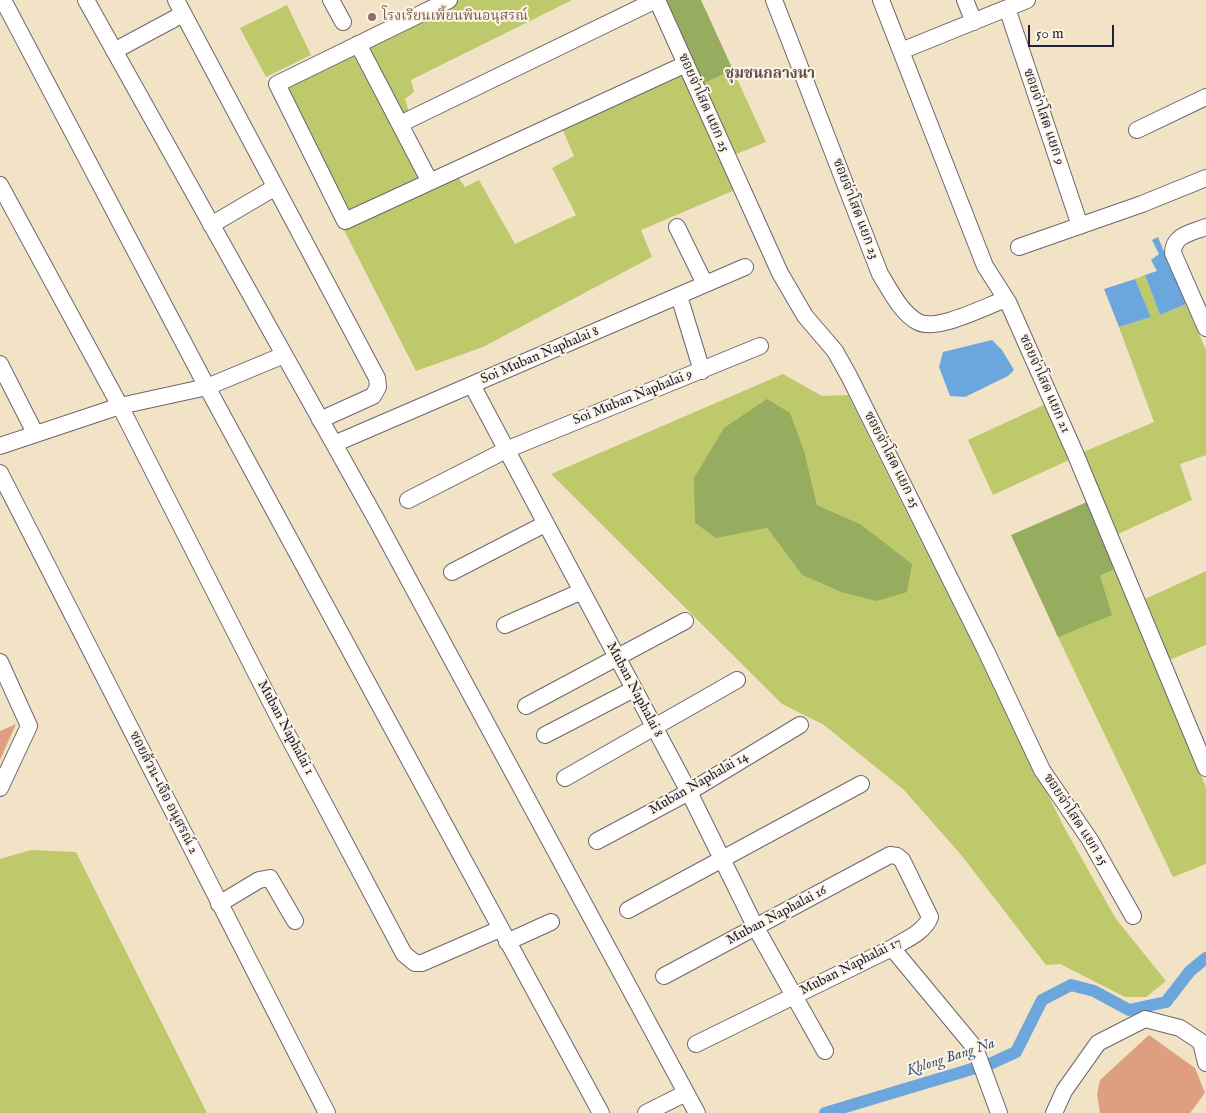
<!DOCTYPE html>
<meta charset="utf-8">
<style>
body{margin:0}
#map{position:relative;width:1206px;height:1113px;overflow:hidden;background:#f2e3c6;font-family:"IM FELL English",serif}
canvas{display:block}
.scale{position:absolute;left:1028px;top:25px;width:86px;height:22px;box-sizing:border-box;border:2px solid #22223b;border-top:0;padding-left:6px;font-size:15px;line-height:18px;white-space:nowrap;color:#22223b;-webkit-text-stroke:4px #fcf5e5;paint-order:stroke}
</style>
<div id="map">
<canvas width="1206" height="1113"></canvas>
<div class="scale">50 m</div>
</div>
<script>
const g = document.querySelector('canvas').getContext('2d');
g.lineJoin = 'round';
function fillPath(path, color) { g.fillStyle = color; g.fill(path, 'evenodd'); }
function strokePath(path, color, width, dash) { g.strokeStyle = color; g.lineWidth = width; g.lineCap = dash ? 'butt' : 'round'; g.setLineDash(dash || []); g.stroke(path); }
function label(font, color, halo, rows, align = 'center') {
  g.font = font + ' "IM FELL English","Noto Serif Thai",serif'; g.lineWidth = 4; g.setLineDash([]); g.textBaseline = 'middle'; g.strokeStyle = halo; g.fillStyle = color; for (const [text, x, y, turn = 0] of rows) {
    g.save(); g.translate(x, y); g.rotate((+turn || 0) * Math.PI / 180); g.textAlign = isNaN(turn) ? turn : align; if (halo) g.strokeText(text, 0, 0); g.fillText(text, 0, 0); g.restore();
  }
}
fillPath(new Path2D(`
 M459,0H572L411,80L414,92L405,99L409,112L401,118L363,45Z
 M287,5L311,55L266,77L240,28Z
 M352,53L422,181L347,216L283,85Z
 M733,70L766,142L734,155L700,85Z
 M681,74L735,190L641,230L652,257L483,347L416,371L344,230L457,176L465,187L479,180L515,244L576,215L552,168L574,156L562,128Z
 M1145,275L1160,315L1186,304L1206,350V455L1180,464L1192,500L1118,534L1081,453L1154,422L1119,327L1151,317L1135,279Z
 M783,374L822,396L848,395L1065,829L1116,919L1166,981L1146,997H1125L1060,964L1046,965L962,856L904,790L824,725L782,704L551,474ZM805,454L817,505L860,524L841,592L802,575L767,528L716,537L695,523Z
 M1046,404L1071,459L993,495L968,440Z
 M1117,568L1206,787V864L1173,877L1056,633L1100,576Z
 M1206,571V645L1169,660L1143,600Z
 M31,850L76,852L207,1113H0V859Z`), '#bdc96b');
fillPath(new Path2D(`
 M662,0H701L733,70L700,85Z
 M767,399L790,413L805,454L817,505L860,524L912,564L907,592L877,601L841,592L802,575L767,528L716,538L695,523L694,478L724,428Z
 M1087,502L1117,568L1100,576L1112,615L1058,637L1011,535Z`), '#96ad5f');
fillPath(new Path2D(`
 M1158,237L1186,304L1160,315L1145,275L1157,271L1151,260L1159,254L1152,240Z
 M1135,279L1151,317L1119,327L1104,289Z
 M992,340L1002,350L1014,370L1008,376L965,397L950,396L939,367L943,352Z`), '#6ba7dc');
strokePath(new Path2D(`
 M825,1113L992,1063L1016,1052L1042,1000L1071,985L1094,991L1129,1010L1166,1002L1190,971L1206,958`), '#6ba7dc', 12);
fillPath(new Path2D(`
 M16,724L0,760V731Z
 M1149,1035L1195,1068L1205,1093L1190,1113H1100L1097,1094L1100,1080Z`), '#dd9f80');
const minor = new Path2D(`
 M3,0L207,387L601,1113
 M86,0L376,519L697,1113
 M176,0L377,378L378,387L373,396L320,420
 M331,0L343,22
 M449,0L277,84L345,221L686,64
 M657,0L780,273L805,316L835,351L849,376L986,651L1042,770L1090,840L1133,916
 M774,0L880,274C890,290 901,313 918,322C937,332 986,306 1006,299
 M881,0L985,266L1008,302L1075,453L1206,768
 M965,0L974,22
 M1007,8L1080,226
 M358,44L430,182
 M114,51L183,14
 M901,51L1027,0
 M400,124L656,0
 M1137,130L1206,97
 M0,185L120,406L286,732L404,954L415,963H422L500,929
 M211,225L274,188
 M677,227L705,284
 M1206,227C1191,233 1173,235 1173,253L1206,328
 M1019,247L1142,204L1206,178
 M679,296L702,371
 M0,364L35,433
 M472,385L689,792L756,928L825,1051
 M334,444L745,267
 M0,446L120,406L207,387L284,355
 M0,473L327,1113
 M408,500L506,450L760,346
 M452,572L545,524
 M505,625L580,592
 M0,662L29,726L0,788
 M526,706L685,621
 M545,735L634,689
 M565,778L737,680
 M597,841L689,792L800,725
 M219,904L259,880L270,878L295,921
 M628,910L861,784
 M507,942L551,922
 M892,948L975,1048L999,1113
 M664,976L890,855L897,856L902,860L930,917C925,932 905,940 892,948L696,1044
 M646,1113L686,1093
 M1054,1113L1064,1091L1098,1043L1145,1019L1180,1028L1201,1042L1206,1063`);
strokePath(minor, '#6b666c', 18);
strokePath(minor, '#fff', 16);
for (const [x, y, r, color] of [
 [372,17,5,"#8d6e63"]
]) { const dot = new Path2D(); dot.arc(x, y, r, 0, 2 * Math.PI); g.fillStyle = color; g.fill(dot); strokePath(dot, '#fcf5e5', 2); }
label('14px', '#785e54', '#fcf5e5', [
 ["โรงเรียนเพี้ยนพินอนุสรณ์",382,17]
], 'left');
label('14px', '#22223b', '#fcf5e5', [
 ["ซอยจ่าโสด แยก 25",703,103,66],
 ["ซอยจ่าโสด แยก 9",1043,117,71],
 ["ซอยจ่าโสด แยก 23",855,209,69],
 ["Soi Muban Naphalai 8",540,356,-23],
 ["ซอยจ่าโสด แยก 21",1044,384,66],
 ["Soi Muban Naphalai 9",633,398,-22],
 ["ซอยจ่าโสด แยก 25",891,460,63],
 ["Muban Naphalai 8",634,690,62],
 ["Muban Naphalai 1",285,728,62],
 ["Muban Naphalai 14",699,784,-30],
 ["ซอยล้วน-เจือ อนุสรณ์ 2",163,793,63],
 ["ซอยจ่าโสด แยก 25",1075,820,57],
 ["Muban Naphalai 16",777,916,-28],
 ["Muban Naphalai 17",851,967,-27]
]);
label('bold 15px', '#634e53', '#fcf5e5', [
 ["ชุมชนกลางนา",770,75]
]);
label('italic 15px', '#3f577b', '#fcf5e5', [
 ["Khlong Bang Na",951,1058,-18]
]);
</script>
